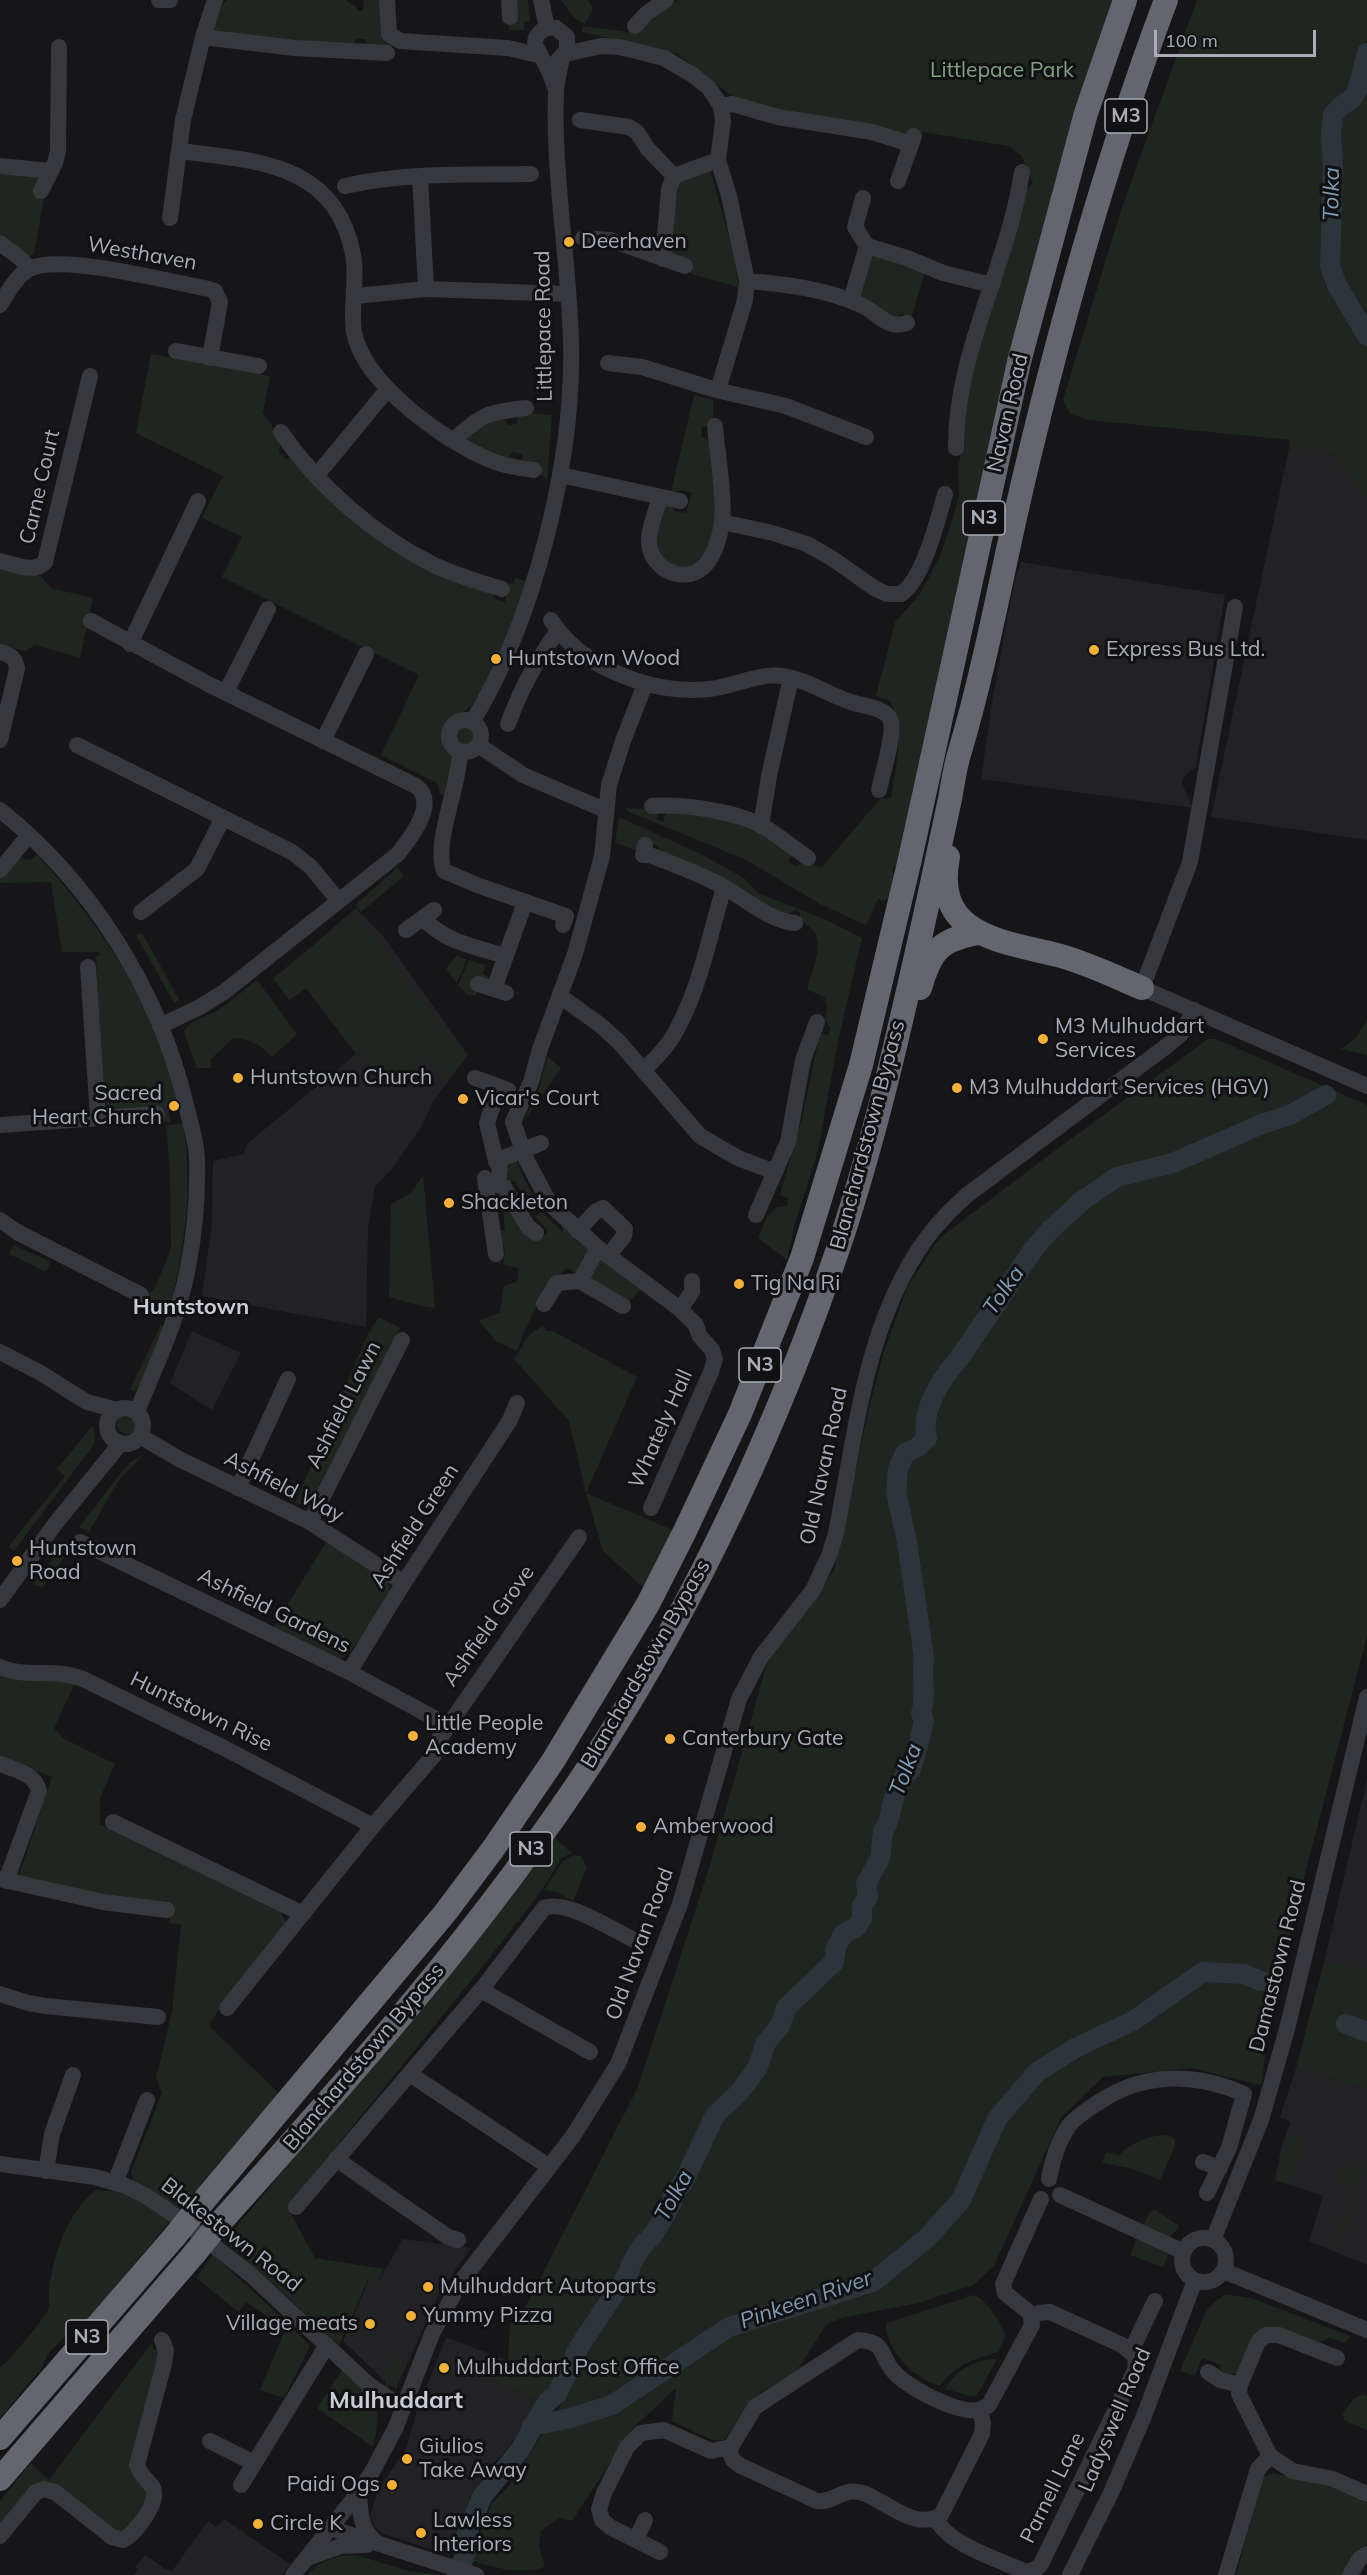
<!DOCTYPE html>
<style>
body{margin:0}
#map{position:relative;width:1367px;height:2575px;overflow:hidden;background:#161618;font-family:Mulish,sans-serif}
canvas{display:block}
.scale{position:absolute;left:1154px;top:30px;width:162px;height:27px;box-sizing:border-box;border:3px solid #a8adb8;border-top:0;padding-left:8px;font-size:18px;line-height:21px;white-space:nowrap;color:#a8adb8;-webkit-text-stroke:4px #111113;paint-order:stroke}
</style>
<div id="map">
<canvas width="1367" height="2575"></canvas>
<div class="scale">100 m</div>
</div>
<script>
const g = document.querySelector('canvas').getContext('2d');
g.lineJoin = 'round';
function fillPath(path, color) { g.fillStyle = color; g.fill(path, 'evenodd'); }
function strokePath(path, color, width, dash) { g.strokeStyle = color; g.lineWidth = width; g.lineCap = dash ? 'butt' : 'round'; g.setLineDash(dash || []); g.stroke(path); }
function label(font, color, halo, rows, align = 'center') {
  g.font = font + ' Mulish,sans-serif'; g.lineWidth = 6; g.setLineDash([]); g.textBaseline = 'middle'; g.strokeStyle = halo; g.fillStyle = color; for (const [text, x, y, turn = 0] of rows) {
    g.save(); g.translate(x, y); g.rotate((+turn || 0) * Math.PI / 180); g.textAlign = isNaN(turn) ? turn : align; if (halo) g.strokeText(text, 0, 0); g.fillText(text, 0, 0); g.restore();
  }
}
fillPath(new Path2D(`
 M1306,447L1335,455L1367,498V840L1211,817L1289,448L1305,451Z
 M1021,562L1225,595L1196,767L1184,776L1182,784L1193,808L981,779L993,696L1014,583Z
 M356,908L384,937L468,1055L434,1100L421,1127L392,1169L375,1187L368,1228L366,1327L202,1296L212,1223L213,1161L243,1154L248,1143L356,1054L289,966Z
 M192,1331L241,1353L212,1410L170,1383Z
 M1367,1780V1969L1324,1962Z
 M1296,2068L1367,2089V2265L1309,2241L1323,2196L1275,2180L1282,2144L1291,2122L1280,2117Z
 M403,2239L471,2248L440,2292L398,2384L391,2387L343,2341L369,2280L377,2283Z
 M446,2337L508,2361L494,2381L539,2400L509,2447L491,2466L478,2488L469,2503L456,2541L449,2555L384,2534L375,2527L370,2516L378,2490L406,2449L416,2414Z
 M224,2519L290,2564L282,2575H134L138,2570L135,2568L145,2555L165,2569L172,2571L208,2521L217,2527Z`), '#222225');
fillPath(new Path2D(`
 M227,0H345L355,6L358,11H363L364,0H382L393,45L387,51L368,45L365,39H356L353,47L216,33L213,28L218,11Z
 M515,0H528L530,21L524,22V30H509V19H519Z
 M561,0H588L593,9L585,24L573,17Z
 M678,0H1116L898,864L892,870L894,875L889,898L881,902L879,897L866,925L820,904L746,860L625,810V808L660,810L656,819L663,822L666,811L715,816L765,834L792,854L788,862L795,866L802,863L822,867L880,799L891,798C896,768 905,729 890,701L876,696L895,622L919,596L940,556L953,518L959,495L958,467L962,450V406L1022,194L1033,183L1021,155L1008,146L910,130L907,135L788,112L731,95L678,54L582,32L583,26L636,33Z
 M1197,0H1367V39L1357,80L1350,96L1337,106L1329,120L1331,182L1325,262L1333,284L1367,346V498L1335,455L1306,447L1305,451L1289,448L1290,440L1089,420L1070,414L1063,400L1121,210Z
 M1367,80V324L1340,279L1334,261L1341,175L1333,137L1335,126L1340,116L1354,108Z
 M710,170L734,254L738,287L691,274L687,261L671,254L677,182Z
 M0,172L39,176L44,198L34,254L28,257L0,237Z
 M873,255L925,272L912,316L901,314L893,318L857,296Z
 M151,354L270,376L263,413L281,439L279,452L285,459L292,458L320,488L493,594L495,599L505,602L509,584L513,583L515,578L526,581C511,623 500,666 474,702C463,718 442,715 442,738L452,755L446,797L440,794L437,783L381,755L419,675L222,577L242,537L202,518L223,476L136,433Z
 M694,395L713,400V419L709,426L702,427L701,436L710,442L716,516L706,557L684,569L659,558L656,531L665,505L671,506L675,511L686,513L692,493L682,490L671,492Z
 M530,413L552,415L547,480L541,475V465L527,464L522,460V454L512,452L507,460L467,440L469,433L503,416L508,425L516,424L518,417Z
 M0,566L41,576L51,588L93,598L80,658L35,645L25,651L0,645Z
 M456 736a10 10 0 1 1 20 0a10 10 0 1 1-20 0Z
 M619,817L701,854L744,878L758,893L824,919L862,938L837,1046L818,1151L794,1227L787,1260L758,1238L767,1217L777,1207L787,1206L788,1198L780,1195L803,1114L820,1033L828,1035L830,1028L825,1019L827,1008L825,998L807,989C811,974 824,946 814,932C811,927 804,924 800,919V912L795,910L783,917L662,853L657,845L649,843L636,850L615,843Z
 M37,854C101,927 156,1004 177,1100L167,1106L171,1122H161L159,1111L108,1108L105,1104L95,979L97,977L96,956L100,955L99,952H62L51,882L0,883V876L20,855L22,859L32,860Z
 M397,868L404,876L361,912L355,905Z
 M356,912L451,1039L399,1081C364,1073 328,1016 307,988L289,1000L273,978Z
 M142,933L180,1001L174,1003L136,935Z
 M456,956L467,959L457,983L446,969Z
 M469,960L485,965L483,974L490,977L478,989L476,996L467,994L458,985Z
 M257,980L297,1034L272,1057C261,1045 249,1038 233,1038L211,1059V1068H197L184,1032C191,1018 203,1019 215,1012C229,1003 243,991 257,980Z
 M1367,1019V1055L1341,1049L1355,1039Z
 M455,1038L467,1055L447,1080L430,1058Z
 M1208,1039H1216L1367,1105V1636L1274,1993L1261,2085L1191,2068L1103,2077L1061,2118L994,2266L973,2285L918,2303L841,2318L826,2325L796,2372L761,2392L724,2440H712L672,2421L676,2388L632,2429L572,2521L560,2518L541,2530L539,2547L545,2567C522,2575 494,2568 469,2560L492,2503L509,2486L561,2405L539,2400L494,2381L508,2361L510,2323L518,2322L638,2087L710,1865L767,1663L781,1639L834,1571L869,1408L883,1354L907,1288L935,1244L942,1236L1061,1146Z
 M547,1056L561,1068L523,1122L538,1092Z
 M183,1123C194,1195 184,1248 168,1318L147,1308L149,1294L156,1286L171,1248L170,1171L166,1126Z
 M515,1159L537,1205L531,1209L515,1181L507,1184L508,1168Z
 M423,1175L435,1308L417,1305L389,1297L391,1204L412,1192Z
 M499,1196H503L539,1240L548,1232L535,1216L542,1212L563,1232L562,1226L593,1249L640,1290L628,1303L567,1268C543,1290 528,1320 517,1351L496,1341L479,1321L500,1312L504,1286L518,1281V1268L503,1265L505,1248L498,1232L505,1230L503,1209H494V1200Z
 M14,1245L51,1262L46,1272L9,1254Z
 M379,1317L400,1328L308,1507L295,1503L368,1334Z
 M161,1325L166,1327L144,1376L135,1392L130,1389Z
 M543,1326L546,1331H553L637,1377L586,1493L673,1530L645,1589L603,1551L586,1493L569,1421L514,1359L530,1334Z
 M117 1424a10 10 0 1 1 20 0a10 10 0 1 1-20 0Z
 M93,1425L95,1441L93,1446L14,1551L8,1547L65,1476L57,1469Z
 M143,1455L119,1480L89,1532L79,1527L121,1473L130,1463Z
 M328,1539L388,1581L390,1588C387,1604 353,1655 338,1660L272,1630Z
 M64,1546L70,1550L42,1588L33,1584Z
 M0,1675L54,1679L75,1683L54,1728L63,1738L115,1764L100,1798V1824L279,1909L286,1922L224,2000L209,2026L280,2094L185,2203L187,2206L184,2210L133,2181L131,2172L162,2093L156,2078L172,2012L181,1925L169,1923L170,1909L22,1880L19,1875L52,1777L0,1757Z
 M554,1837L572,1853L561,1859L540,1893L488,1960L287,2207L315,2258L384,2269L376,2284L368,2280L339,2345L258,2270L224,2242L467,1950Z
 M573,1855L581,1856L587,1867L573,1901L554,1891L544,1890L563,1861Z
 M1324,1962L1367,1969V2089L1296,2068Z
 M1161,2135L1171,2136L1175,2140V2146L1160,2180L1130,2168L1102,2163L1106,2152L1119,2155C1131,2143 1144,2138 1161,2135Z
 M1300,2136L1304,2138L1290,2184L1277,2181L1286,2138Z
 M1354,2163L1364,2166L1367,2175L1361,2174L1340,2244H1335L1354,2187L1338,2181L1342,2168L1352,2170Z
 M96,2190L125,2192L172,2219L88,2319L76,2331L68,2333L48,2354L41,2369L0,2418V2366L6,2363C15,2352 46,2318 49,2307C50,2301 48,2295 49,2289C54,2253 67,2213 96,2190Z
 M1156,2210L1179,2226L1170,2238L1143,2226L1150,2212Z
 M1138,2235L1169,2253L1163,2267L1130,2255Z
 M213,2255L290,2325L310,2346L284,2398L260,2390L284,2333L264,2314L246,2302L239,2312L196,2278Z
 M1225,2294L1254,2299L1350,2336L1346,2343L1330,2338L1319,2342L1279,2328L1237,2373L1231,2375L1222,2373L1220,2365L1202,2358L1195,2376L1180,2371L1207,2309Z
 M974,2295C987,2300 1000,2322 1006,2335L998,2352C973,2359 955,2365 940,2386C932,2383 924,2380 918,2375C904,2367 883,2340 887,2323Z
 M151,2344L154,2350H160L133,2464L150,2496L122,2537L48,2480L0,2528V2501L31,2463L49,2480Z
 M395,2358L404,2365L396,2383L398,2386L395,2389L394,2379H389L388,2389L385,2387L388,2359Z
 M989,2359H997L977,2395L974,2397L945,2389C955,2371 970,2363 989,2359Z
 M342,2370C373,2400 385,2401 373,2447L317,2408Z
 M1363,2394L1367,2396V2430L1343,2420L1345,2417L1342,2415L1353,2399Z
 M1274,2473L1346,2491L1367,2503V2544L1355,2551L1342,2575H1236L1263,2477Z
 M356,2555L409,2571L440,2575H307C321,2560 337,2555 356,2555Z`), '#1e261f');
strokePath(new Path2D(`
 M1367,53L1357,91L1352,99L1341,106L1333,115L1331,134L1333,165L1330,266L1337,285L1367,336
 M1346,2024L1367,2032
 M532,2426L571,2418L612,2405L729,2327L873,2282L928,2237L961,2200L997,2119L1037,2072L1077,2047L1133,2021L1203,1972L1244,1974L1261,1981
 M457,2575L467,2550L463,2544L465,2538L482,2497L520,2450L547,2402L557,2394L579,2347L629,2272L631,2264L642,2246L653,2235L673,2201V2195L683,2183L715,2115L739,2093L758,2067L765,2044L780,2026L786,2008L834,1962L836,1947L844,1933L857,1927L862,1918V1906L868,1896L866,1884L880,1858L883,1832L888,1822L897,1786L911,1769L920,1739L924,1721L921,1713C927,1696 921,1677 924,1657L907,1542L896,1492L898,1469L905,1453L918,1447L927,1438C920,1411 941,1379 958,1360L1033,1250L1050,1230L1083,1200L1117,1177L1173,1163L1262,1124L1290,1115L1326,1095`), '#2c353c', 20);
strokePath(new Path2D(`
 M159,0H170
 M387,0L389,34L400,41L508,48L538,55
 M509,0L510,17
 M541,0L547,28
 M635,26L646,14L666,0
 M203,37L295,48L387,53
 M565,54L601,46L620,47L664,58L693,75L709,88L721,106L723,121L718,160L729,196L747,281L745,300L718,390
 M556,90L549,71L535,45C535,33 544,26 556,28L567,37V50L558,60
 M721,106L733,104L778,117L872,132L911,144
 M580,120L629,127L637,132L648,149L674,176
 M180,151C255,161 335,162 353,254C358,280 350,307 354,332C364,384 443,440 490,460C504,466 519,468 534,470
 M0,166L51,171
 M420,176L426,289
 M898,181L914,136
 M345,186C406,172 470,175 531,174
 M41,191L55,163L58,151L59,47
 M863,198L855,227L867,246L907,258L943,273L992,285
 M170,218L183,120L203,37L215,0
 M583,238L611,240L685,266
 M0,243L21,259L29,269
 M663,259L669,189L674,176L718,160
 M747,281C785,284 826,289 861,305C877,312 887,330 907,323
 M355,296L426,289L568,294
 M851,300L867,246
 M0,305C7,293 17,275 29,269C60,253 171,282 209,289L215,291L220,302L210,358
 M176,351L259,366
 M608,363L642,367L716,390L786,406L866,437
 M281,432C317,485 374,535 432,564C454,575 479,582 502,589
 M454,440C481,414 489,412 526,408
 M956,448C955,353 1008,266 1022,172
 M317,475L387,390
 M561,475L680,501
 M660,497C656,511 649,527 649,541C649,567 681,585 702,568C714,559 720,536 722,522C725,496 717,453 715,426
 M722,522L773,533L807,544L833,559L874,588L887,594H901C923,580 938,519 945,494
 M0,561C14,564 34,574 45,562L90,376
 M1235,607L1190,862L1142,988L1367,1086
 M551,620C581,668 656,696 710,689C734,686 758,673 782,676C807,679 830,696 854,703C864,706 886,708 890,719C896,733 882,774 879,790
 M91,621L208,684L416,786C439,803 410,838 398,854L224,992L200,1007L160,1026
 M130,644L198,501
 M0,652C10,654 16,658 17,669L0,740
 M645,684L623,741L609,785L602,856L575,954L540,1049L531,1082L513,1122L526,1159L550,1204L598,1248L680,1309L696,1325L699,1335L712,1350L715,1359L711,1372L651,1508
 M226,692L268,609
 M449 736a16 16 0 1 1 32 0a16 16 0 1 1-32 0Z
 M472,722C534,622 574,461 571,343C569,260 553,177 556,93C556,82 560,69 562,58
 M508,724C520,691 537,659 558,631
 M323,741L366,654
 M77,745L292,852L311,867L338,900
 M478,745L523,775L605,810
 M460,751C460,785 433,842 444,871L477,885L566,916L563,925
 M652,806C684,804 738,811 766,828C780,837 794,848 808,858
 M0,810C91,882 159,991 186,1105C190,1122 196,1140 197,1158C198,1194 195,1232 188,1267C179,1318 156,1364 137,1412
 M761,826L769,776L791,678
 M645,845L643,855H650C675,865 701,874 724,887C748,900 768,920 795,923
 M0,870L29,835
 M141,912L197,869L223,818
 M423,918C444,942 476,947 505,956
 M406,930L434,910
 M88,967L98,1118
 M478,984L506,993
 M494,989L525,902
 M561,997L599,1024L619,1042L700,1136L738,1158L775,1172
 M644,1070C656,1058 668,1046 676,1031C700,988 710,934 724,887
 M475,1078L508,1090
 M0,1125L157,1114
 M496,1161L487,1123L499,1087
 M485,1178L496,1254
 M756,1215L788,1142L803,1060L817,1022
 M0,1220L17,1232L141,1295
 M578,1231L595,1212L603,1208L625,1229L624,1236L609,1255
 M536,1233L528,1227L504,1187L498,1185L500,1168L496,1161L541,1143
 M580,1281L623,1306
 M544,1304L557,1283L580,1281L598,1248
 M680,1309L692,1292V1281
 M0,1352L39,1372L87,1402L117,1410
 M107 1426a18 18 0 1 1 36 0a18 18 0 1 1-36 0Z
 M140,1436L179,1459L310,1522L404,1583
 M238,1488L288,1379
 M310,1522L402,1340
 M80,1542L349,1672L447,1725
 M0,1600L55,1524L116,1449L118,1442
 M0,1667C28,1679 53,1667 83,1679L224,1748L373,1826
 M349,1672L403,1584L510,1420L517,1403
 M437,1742L579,1537
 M0,1764C15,1770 35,1773 39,1791L6,1881
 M113,1822L303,1914
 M0,1879L103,1902L167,1910
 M481,1990L590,2052
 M0,1994L28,2003L46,2006L158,2017
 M227,2008L373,1826L434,1755
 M410,2074L548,2166
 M336,2159L448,2237L458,2240
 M1203,2162L1220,2168
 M0,2164L95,2177L126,2186L146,2196L173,2214L250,2274L368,2384L403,2408
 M46,2171L52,2134L73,2075
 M1049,2179C1052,2162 1058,2142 1068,2127C1074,2118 1087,2110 1096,2104C1142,2072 1194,2072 1244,2094L1229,2148L1207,2193
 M115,2183L147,2100
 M1060,2195L1184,2252
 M296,2207L481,1990L544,1908C566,1899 611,1929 634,1940
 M1182 2260a22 22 0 1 1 44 0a22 22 0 1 1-44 0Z
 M1213,2240L1261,2120L1287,2029L1367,1697
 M1224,2271L1367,2330
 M1131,2351L1155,2301
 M1337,2358L1279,2335H1266L1258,2342L1240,2385L1239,2394L1270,2456L1293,2471L1333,2479L1367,2494
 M1208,2372L1220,2380L1240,2385
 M210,2441L254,2463
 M728,2449L733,2460L741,2466L817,2501C837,2503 842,2485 866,2494C887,2503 917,2531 941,2515L982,2434L983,2423L980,2410L989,2405L1032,2325L1030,2313L1005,2293L1003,2284L1041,2199
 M241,2485L327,2345
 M359,2492C360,2513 360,2531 379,2544
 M936,2518C946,2544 1002,2561 1026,2572L1036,2569L1041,2564L1136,2368L1135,2356L1122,2345L1050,2312L1039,2313L1032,2317
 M330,2528L476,2575
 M0,2536L36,2492L44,2489L55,2492L112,2537L123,2540C135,2534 160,2502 153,2488C148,2480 140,2475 137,2465L164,2364L166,2350L162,2340
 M636,2540L645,2520
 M660,2552L610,2527L602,2520L599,2509L604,2493L627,2447L641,2433L664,2430L711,2451L731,2447L755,2407L858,2340C887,2342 878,2353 893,2371C908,2388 957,2414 980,2410
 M307,2558L341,2546L367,2545
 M293,2575L359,2492L373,2470L395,2429L432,2334L460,2283L573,2136L618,2064L680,1904L739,1699L761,1657L813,1590L829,1556L836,1533C856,1434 865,1323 926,1239C938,1222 952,1209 967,1195L1168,1045L1181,1034L1194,1010
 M1070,2575L1111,2493L1144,2416L1195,2280
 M1226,2575L1258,2469L1270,2456
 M1350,2575L1360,2558L1367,2554`), '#37383d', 16);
strokePath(new Path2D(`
 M948,857C932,938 1005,941 1061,956C1089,964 1116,977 1142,988
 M920,988C931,950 940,940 978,933
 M195,2211L445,1913L493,1849L553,1761L648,1604L685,1531L740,1414L802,1258L861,1065L910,859L1019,362L1086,113L1125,0
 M216,2227C351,2077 486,1925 596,1756C698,1599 780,1420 840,1243C875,1138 900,1028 924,920C933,880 941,840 950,799C953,783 955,766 960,751C987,660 1003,566 1025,474C1063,314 1108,154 1166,0
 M0,2438L175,2236
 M0,2479L195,2253`), '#63666e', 24);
strokePath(new Path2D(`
 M175,2236L195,2211
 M195,2253L216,2227`), '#63666e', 24);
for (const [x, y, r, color] of [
 [569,242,6,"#f2b134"],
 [1094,650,6,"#f2b134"],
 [496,659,6,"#f2b134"],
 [1043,1039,6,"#f2b134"],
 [238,1078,6,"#f2b134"],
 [957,1088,6,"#f2b134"],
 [463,1099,6,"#f2b134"],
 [174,1106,6,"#f2b134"],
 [449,1203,6,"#f2b134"],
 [739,1284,6,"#f2b134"],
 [17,1561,6,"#f2b134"],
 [413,1736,6,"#f2b134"],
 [670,1739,6,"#f2b134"],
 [641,1827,6,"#f2b134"],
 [428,2287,6,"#f2b134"],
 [411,2316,6,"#f2b134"],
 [370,2324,6,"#f2b134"],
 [444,2368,6,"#f2b134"],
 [407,2459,6,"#f2b134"],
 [392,2485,6,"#f2b134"],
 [258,2524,6,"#f2b134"],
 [421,2533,6,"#f2b134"]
]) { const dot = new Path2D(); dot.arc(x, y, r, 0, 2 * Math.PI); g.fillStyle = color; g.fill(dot); strokePath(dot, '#111113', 2); }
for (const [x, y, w] of [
 [1126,116,42],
 [984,518,42],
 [760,1365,42],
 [531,1849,42],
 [87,2337,42]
]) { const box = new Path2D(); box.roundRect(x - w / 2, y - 17, w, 34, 4.5); g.fillStyle = '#111113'; g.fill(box); strokePath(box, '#a8adb8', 1.5); }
label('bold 20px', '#a8adb8', null, [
 ["M3",1126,116],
 ["N3",984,518],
 ["N3",760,1365],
 ["N3",531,1849],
 ["N3",87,2337]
]);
label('21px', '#7fa381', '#111113', [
 ["Littlepace Park",1002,71]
]);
label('21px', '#a8adb8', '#111113', [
 ["Deerhaven",581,242],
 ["Express Bus Ltd.",1106,650],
 ["Huntstown Wood",508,659],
 ["M3 Mulhuddart",1055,1027],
 ["Services",1055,1051],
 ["Huntstown Church",250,1078],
 ["M3 Mulhuddart Services (HGV)",969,1088],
 ["Sacred",162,1094,"right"],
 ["Heart Church",162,1118,"right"],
 ["Vicar's Court",475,1099],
 ["Shackleton",461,1203],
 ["Tig Na Ri",751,1284],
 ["Huntstown",29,1549],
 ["Road",29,1573],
 ["Little People",425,1724],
 ["Academy",425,1748],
 ["Canterbury Gate",682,1739],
 ["Amberwood",653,1827],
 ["Mulhuddart Autoparts",440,2287],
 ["Yummy Pizza",423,2316],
 ["Village meats",358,2324,"right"],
 ["Mulhuddart Post Office",456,2368],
 ["Giulios",419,2447],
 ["Take Away",419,2471],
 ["Paidi Ogs",380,2485,"right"],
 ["Lawless",433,2521],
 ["Interiors",433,2545],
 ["Circle K",270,2524]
], 'left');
label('21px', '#a8adb8', '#111113', [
 ["Westhaven",142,254,10],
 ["Littlepace Road",544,326,-91],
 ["Navan Road",1008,413,-77],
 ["Carne Court",40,487,-77],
 ["Blanchardstown Bypass",868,1135,-75],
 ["Ashfield Lawn",344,1405,-63],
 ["Whately Hall",661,1429,-66],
 ["Old Navan Road",824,1466,-78],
 ["Ashfield Way",284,1487,27],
 ["Ashfield Green",415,1526,-57],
 ["Ashfield Gardens",274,1611,26],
 ["Ashfield Grove",489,1626,-55],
 ["Blanchardstown Bypass",646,1664,-60],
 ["Huntstown Rise",201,1712,26],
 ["Old Navan Road",640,1944,-70],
 ["Damastown Road",1278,1966,-76],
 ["Blanchardstown Bypass",364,2057,-50],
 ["Blakestown Road",231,2235,38],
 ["Ladyswell Road",1115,2420,-67],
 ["Parnell Lane",1053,2488,-64]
]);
label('italic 22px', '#7f9bb3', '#111113', [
 ["Tolka",1332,194,-89],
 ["Tolka",1004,1291,-55],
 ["Tolka",906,1770,-69],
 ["Tolka",674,2196,-61],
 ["Pinkeen River",806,2300,-19]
]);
label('bold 22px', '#c9ccd4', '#111113', [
 ["Huntstown",191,1307]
]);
label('bold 24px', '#c9ccd4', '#111113', [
 ["Mulhuddart",396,2401]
]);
</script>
